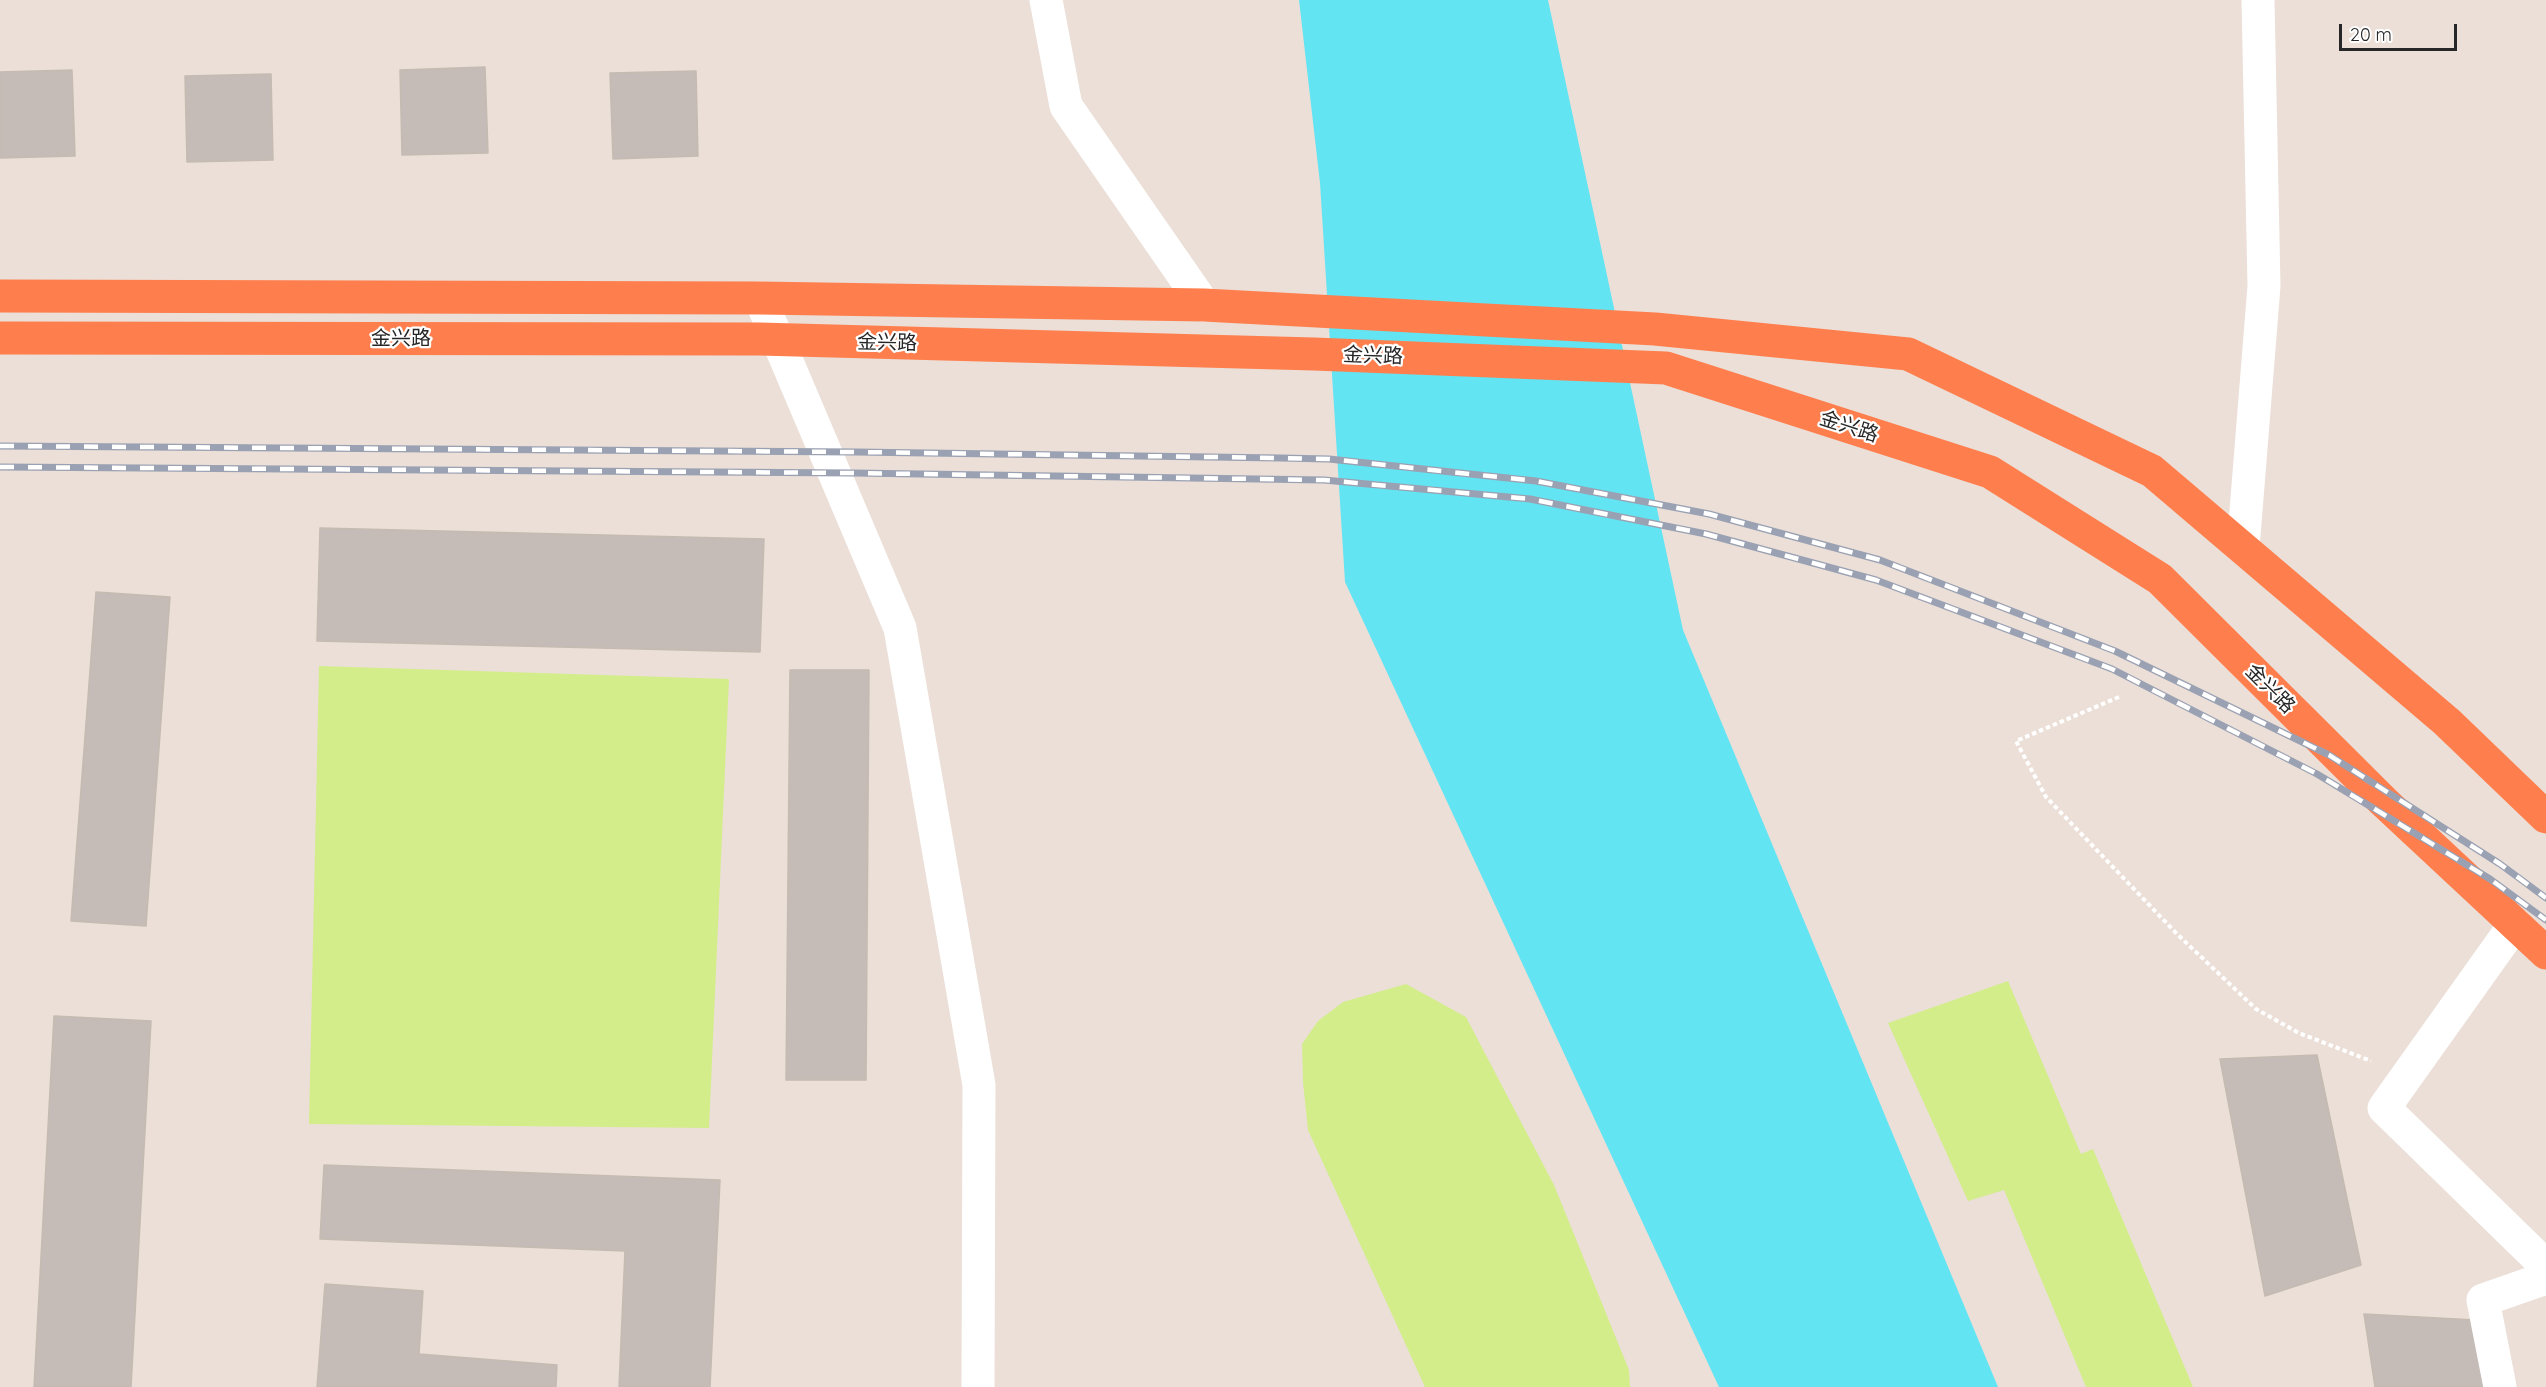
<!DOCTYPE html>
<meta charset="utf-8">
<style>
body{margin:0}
#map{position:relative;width:2546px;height:1387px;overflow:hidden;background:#ebdfd7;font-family:Quicksand,sans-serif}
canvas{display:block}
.scale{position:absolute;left:2339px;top:24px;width:118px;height:27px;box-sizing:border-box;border:3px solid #272727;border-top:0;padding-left:8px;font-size:18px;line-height:21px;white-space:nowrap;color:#272727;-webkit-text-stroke:4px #fff;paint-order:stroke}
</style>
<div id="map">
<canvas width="2546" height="1387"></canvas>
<div class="scale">20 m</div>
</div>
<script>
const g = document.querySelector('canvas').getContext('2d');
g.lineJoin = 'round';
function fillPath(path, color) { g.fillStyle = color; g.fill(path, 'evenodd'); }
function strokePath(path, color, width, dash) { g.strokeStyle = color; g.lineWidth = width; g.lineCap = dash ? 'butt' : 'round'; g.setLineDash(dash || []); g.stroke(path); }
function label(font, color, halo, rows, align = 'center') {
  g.font = font + ' Quicksand,"Noto Sans SC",sans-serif'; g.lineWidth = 4.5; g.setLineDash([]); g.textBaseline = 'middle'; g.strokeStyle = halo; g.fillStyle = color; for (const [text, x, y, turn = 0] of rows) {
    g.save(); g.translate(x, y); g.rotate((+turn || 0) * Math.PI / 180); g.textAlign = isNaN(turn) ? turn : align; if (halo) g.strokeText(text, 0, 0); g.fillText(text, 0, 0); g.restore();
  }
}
fillPath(new Path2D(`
 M319,666L729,679L709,1128L309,1124Z
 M2008,981L2081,1154L2093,1149L2193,1387H2086L2004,1190L1968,1201L1888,1023Z
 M1406,984L1466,1017L1554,1185L1629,1370L1630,1387H1425L1308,1130L1303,1082L1302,1044L1318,1021L1343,1002Z`), '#d3ed8b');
fillPath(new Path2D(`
 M1299,0H1548L1683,630L1998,1387H1719L1345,582L1320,183Z`), '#63e4f3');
const building = new Path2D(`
 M485,67L488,153L402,155L400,70Z
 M72,70L75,156L0,158V72Z
 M696,71L698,156L613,159L610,73Z
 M271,74L273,160L187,162L185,76Z
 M320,528L764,539L760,652L317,641Z
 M96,592L170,597L146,926L71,921Z
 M790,670H869L866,1080H786Z
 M54,1016L151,1021L131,1387H34Z
 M2317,1055L2361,1265L2265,1296L2220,1059Z
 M324,1165L720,1180L710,1387H619L625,1251L320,1239Z
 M325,1284L423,1291L419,1354L557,1365L556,1387H317Z
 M2364,1314L2475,1320L2486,1387H2375Z`);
fillPath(building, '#c5bcb7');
strokePath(building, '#c5bbb1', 1.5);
strokePath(new Path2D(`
 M2119,697L2016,741L2046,797L2177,934L2256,1009L2299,1033L2371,1061`), '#fff', 4, [4.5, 3]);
strokePath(new Path2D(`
 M1046,0L1066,106L1204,305
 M760,298L900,628L979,1085L978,1387
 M2243,548L2264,286L2258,0
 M2515,924L2384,1108L2546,1266
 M2500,1387L2483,1300L2546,1278`), '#fff', 33);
strokePath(new Path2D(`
 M0,296L760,298L1204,305L1655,329L1908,354L2152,471L2447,722L2546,817
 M0,338L759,339L1314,354L1666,368L1990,472L2160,579L2383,801L2546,953`), '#ff7e4d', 33);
const rail = new Path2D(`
 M0,446L856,452L1280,458L1329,459L1536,481L1709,514L1880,560L2115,651L2329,755L2500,864L2546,898
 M0,467L853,473L1324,480L1530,499L1706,534L1876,580L2112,669L2317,774L2490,879L2546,920`);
strokePath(rail, '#9aa1b2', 7);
strokePath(rail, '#fff', 4.5, [14]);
label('20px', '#272727', '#fff', [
 ["金兴路",401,339],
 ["金兴路",887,343,1],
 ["金兴路",1373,356,2],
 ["金兴路",1849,427,18],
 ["金兴路",2270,689,45]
]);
</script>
